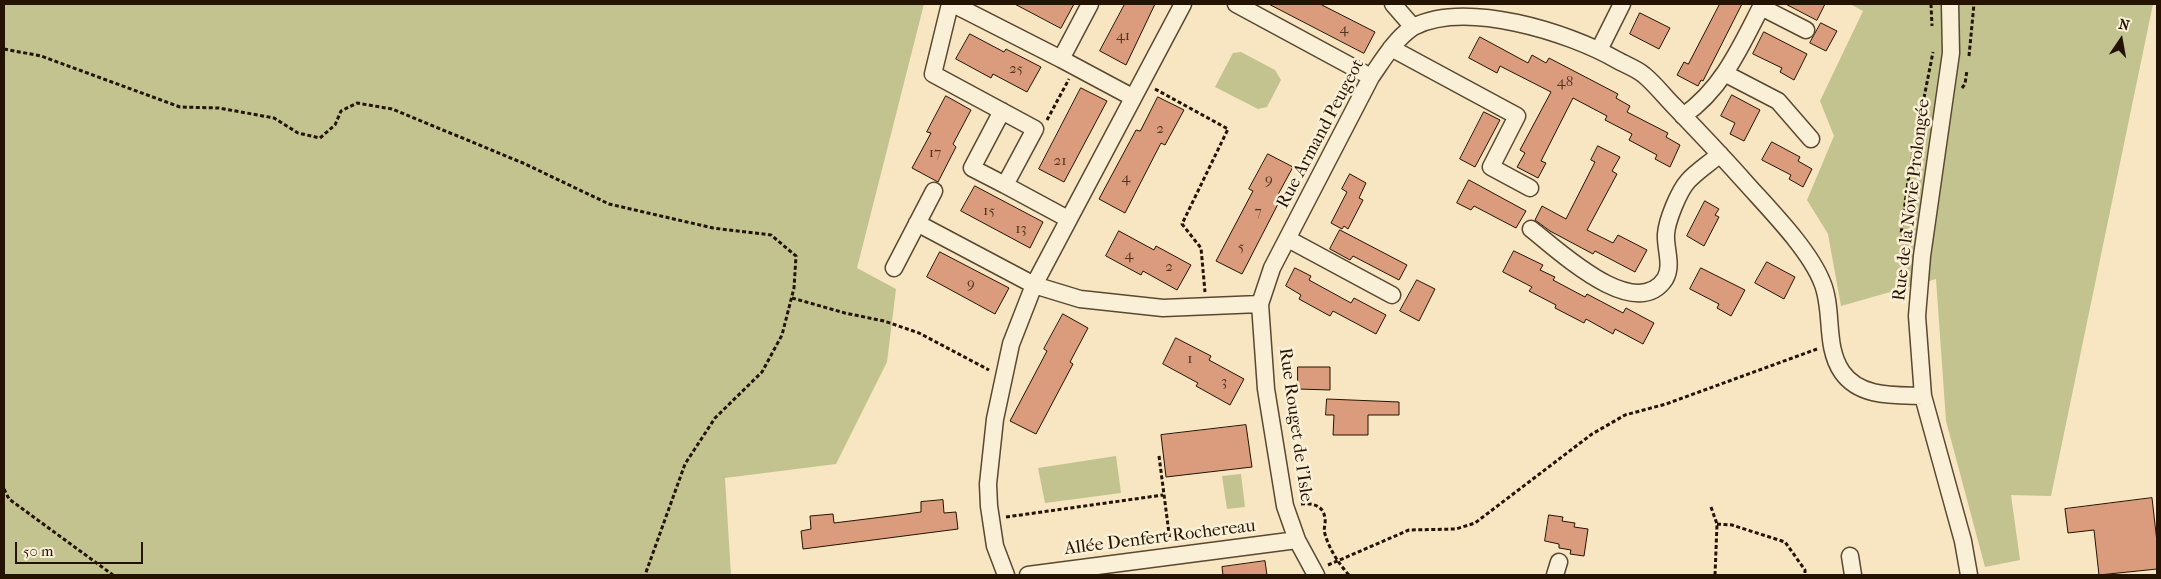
<!DOCTYPE html>
<meta charset="utf-8">
<style>
body{margin:0}
#map{position:relative;width:2161px;height:579px;overflow:hidden;background:#f7e6c1;font-family:"IM FELL French Canon",serif}
canvas{display:block}
.frame{position:absolute;inset:0;border:5px solid #251301;pointer-events:none}
.north{position:absolute;left:2096px;top:15px;width:50px;height:50px;-webkit-text-stroke:4px #faefd7;paint-order:stroke;rotate:12deg;font-size:14px;font-weight:700;line-height:20px;text-align:center;color:#251301}
.north::after{content:'';display:block;margin:auto;width:18px;height:22px;background:#251301;clip-path:polygon(50% 0,100% 100%,50% 72%,0 100%)}
.scale{position:absolute;left:15px;top:542px;width:128px;height:22px;box-sizing:border-box;border:2px solid #251301;border-top:0;padding-left:6px;font-size:15px;line-height:18px;white-space:nowrap;color:#251301;-webkit-text-stroke:4px #faefd7;paint-order:stroke}
</style>
<div id="map">
<canvas width="2161" height="579"></canvas>
<div class="frame"></div>
<div class="north">N</div>
<div class="scale">50 m</div>
</div>
<script>
const g = document.querySelector('canvas').getContext('2d');
g.lineJoin = 'round';
function fillPath(path, color) { g.fillStyle = color; g.fill(path, 'evenodd'); }
function strokePath(path, color, width, dash) { g.strokeStyle = color; g.lineWidth = width; g.lineCap = dash ? 'butt' : 'round'; g.setLineDash(dash || []); g.stroke(path); }
function label(font, color, halo, rows, align = 'center') {
  g.font = font + ' "IM FELL French Canon",serif'; g.lineWidth = 5; g.setLineDash([]); g.textBaseline = 'middle'; g.strokeStyle = halo; g.fillStyle = color; for (const [text, x, y, turn = 0] of rows) {
    g.save(); g.translate(x, y); g.rotate((+turn || 0) * Math.PI / 180); g.textAlign = isNaN(turn) ? turn : align; if (halo) g.strokeText(text, 0, 0); g.fillText(text, 0, 0); g.restore();
  }
}
fillPath(new Path2D(`
 M4,4H924L857,268L896,289L887,362L836,464L725,478L731,575H4Z
 M1850,4H2153L2051,496L2011,495L2020,560L1985,567L1946,421L1936,279L1841,306L1828,234L1807,200L1834,136L1820,101L1863,11Z
 M1241,52L1275,70L1281,80L1267,107L1258,109L1215,87L1233,53Z
 M1116,456L1121,493L1045,503L1038,468Z
 M1241,474L1245,507L1227,509L1222,476Z`), '#c2c38f');
const building = new Path2D(`
 M1015,4H1074L1061,28Z
 M1125,4H1155L1126,65L1100,51Z
 M1269,4H1320L1375,32L1364,53Z
 M1720,4H1742L1703,81L1701,80L1698,86L1677,75L1684,62L1688,64Z
 M1786,4H1825L1817,20Z
 M1640,13L1670,28L1659,49L1630,34Z
 M1821,23L1837,31L1826,51L1810,43Z
 M1764,32L1807,54L1794,80L1780,72L1782,68L1753,54Z
 M970,34L1004,52L1006,49L1041,67L1027,92L993,74L991,78L956,59Z
 M1480,37L1528,63L1532,55L1546,63L1549,58L1618,94L1616,98L1630,106L1627,112L1668,133L1666,137L1680,145L1670,167L1655,159L1657,155L1629,140L1632,134L1605,120L1607,116L1573,98L1541,161L1546,163L1538,178L1517,167L1525,153L1520,150L1551,92L1500,66L1497,73L1469,58Z
 M1081,88L1107,101L1064,182L1039,169Z
 M1732,95L1760,110L1744,141L1730,134L1735,123L1721,116Z
 M946,96L971,110L953,144L956,147L938,182L912,168L931,133L927,132Z
 M1158,97L1184,110L1165,145L1161,143L1125,213L1099,199L1136,130L1140,131Z
 M1484,112L1500,120L1475,167L1460,159Z
 M1772,142L1800,157L1798,161L1812,169L1803,187L1789,179L1791,175L1762,160Z
 M1598,146L1620,157L1612,171L1617,174L1587,230L1613,243L1618,235L1647,250L1635,272L1595,251L1593,254L1550,231L1535,220L1542,206L1566,219L1595,162L1591,160Z
 M1268,154L1293,167L1274,202L1278,204L1242,274L1216,261L1253,191L1249,189Z
 M1350,174L1366,183L1359,198L1363,200L1348,229L1344,226L1342,229L1331,223L1347,192L1342,189Z
 M1469,180L1526,211L1516,228L1474,206L1471,210L1457,203Z
 M975,186L1043,222L1030,248L961,211Z
 M1705,201L1719,209L1715,215L1719,217L1704,246L1687,236Z
 M1340,230L1407,265L1399,280L1353,256L1350,260L1330,249Z
 M1119,231L1154,250L1156,246L1191,265L1177,290L1143,271L1141,275L1106,256Z
 M1514,251L1543,265L1540,270L1555,277L1553,280L1585,297L1587,294L1623,313L1626,308L1654,323L1643,344L1615,329L1613,334L1586,319L1584,323L1555,308L1556,305L1529,291L1532,287L1503,272Z
 M940,252L1009,288L995,314L927,277Z
 M1767,262L1795,277L1784,299L1755,283Z
 M1295,268L1311,276L1309,280L1351,303L1354,298L1386,315L1376,334L1333,311L1330,316L1299,299L1301,295L1286,286Z
 M1701,268L1745,290L1731,316L1717,308L1719,304L1690,289Z
 M1417,280L1435,289L1419,321L1400,311Z
 M1063,314L1088,328L1070,362L1073,364L1036,434L1010,421L1047,351L1044,349Z
 M1176,338L1211,356L1209,360L1244,379L1230,405L1196,386L1198,383L1163,364Z
 M1298,367H1330V390L1298,389Z
 M1327,399L1399,402V415H1368V435H1333L1334,415H1326Z
 M1246,425L1252,467L1166,477L1161,435Z
 M2152,498L2157,542V569L2099,575L2094,530L2068,533L2065,509Z
 M943,500L944,513L956,512L958,529L803,549L801,531L811,529L810,516L833,514L834,523L899,515L921,512V502Z
 M1549,515L1563,517L1562,521L1575,523L1574,527L1588,529L1584,556L1570,554L1571,550L1559,548V544L1545,541Z
 M1265,561L1267,575H1223L1222,567Z`);
fillPath(building, '#da9c7d');
strokePath(building, '#251301', 1);
const minor = new Path2D(`
 M950,4L933,74L1035,129L1005,185L1068,219
 M953,4L1061,59
 M1090,4L1061,59L1132,97
 M1236,4L1371,77
 M1393,4L1413,27
 M1950,4L1951,53L1922,256L1917,316L1923,396L1963,541L1969,575
 M1391,48L1517,116L1491,167L1530,188
 M1599,50L1622,4
 M1726,74L1778,101L1811,139
 M1002,111L972,168L1005,185
 M1683,116C1722,89 1740,48 1761,7L1806,30
 M917,223L1034,285L1080,299L1163,308L1260,304
 M1531,229C1557,249 1635,324 1665,279C1673,266 1665,248 1666,234C1667,220 1679,191 1688,181C1697,171 1710,163 1720,154
 M1288,239L1392,295
 M894,268L934,191
 M1850,556L1853,575
 M1006,575L995,546L989,506L988,484L995,419L1011,344L1034,285L1183,4
 M1028,575L1297,540
 M1316,575L1297,540L1285,506L1266,389L1260,304L1272,268L1371,77C1383,60 1395,39 1413,27C1466,0 1568,32 1617,60C1626,65 1637,69 1644,75C1655,84 1664,96 1674,106C1698,131 1722,156 1745,182C1769,209 1809,249 1822,282C1834,310 1824,346 1842,372C1860,398 1895,395 1923,396
 M1555,575L1559,562`);
strokePath(minor, '#5a4831', 19);
strokePath(new Path2D(`
 M1931,4L1932,26
 M4,49L41,56L180,107L219,108L274,118L298,133L320,138L335,125L341,111L357,103L392,109L523,163L609,204L713,228L771,235L796,256L794,288L782,335L762,372L715,418L685,464L645,575
 M1969,56L1974,4
 M1962,88L1965,84L1967,70
 M1155,89L1228,129L1182,224L1201,248L1205,292
 M1047,120L1069,79
 M1909,242L1901,234L1909,174L1933,52
 M792,298L845,313L884,321L919,333L989,370
 M1159,456L1170,541
 M4,489L9,499L113,575
 M1301,504C1312,503 1324,505 1325,519C1326,524 1323,528 1325,534C1329,549 1339,564 1349,575
 M1711,507L1717,524L1715,575
 M1006,517L1163,495
 M1717,524L1732,525L1785,542L1805,570V575
 M1328,565L1409,530L1456,529L1475,523L1592,434L1625,415L1666,404L1817,349`), '#251301', 3, [4, 2.5]);
strokePath(minor, '#faefd7', 16);
label('15px', '#523520', null, [
 ["4",1344,29],
 ["41",1123,36],
 ["25",1016,69],
 ["48",1565,82],
 ["2",1160,129],
 ["17",935,153],
 ["21",1060,161],
 ["4",1126,178],
 ["9",1269,180],
 ["15",989,211],
 ["7",1258,212],
 ["13",1021,229],
 ["5",1241,247],
 ["4",1129,255],
 ["2",1169,267],
 ["9",971,284],
 ["1",1190,359],
 ["3",1224,382]
]);
label('18px', '#251301', '#faefd7', [
 ["Rue Armand Peugeot",1321,134,-62],
 ["Rue de la Novie Prolongée",1912,200,-83],
 ["Rue Rouget de l'Isle",1295,425,82],
 ["Allée Denfert Rochereau",1160,538,-7]
]);
</script>
